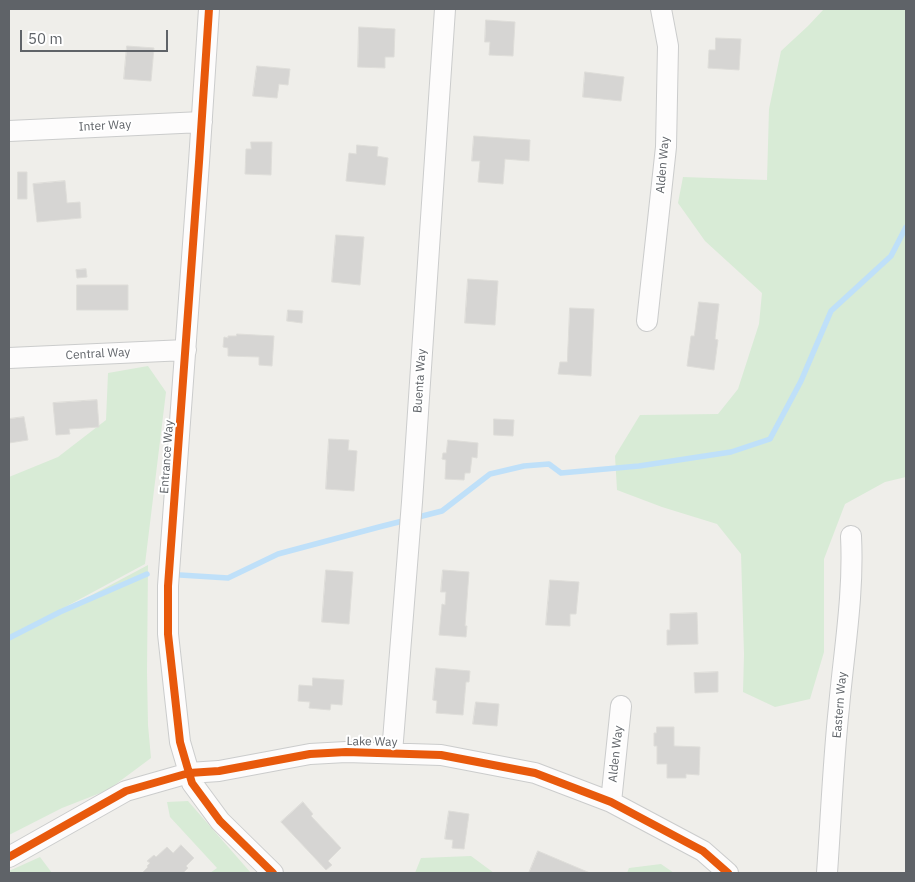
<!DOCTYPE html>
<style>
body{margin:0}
#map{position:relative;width:915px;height:882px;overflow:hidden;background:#efeeea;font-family:"IBM Plex Sans",sans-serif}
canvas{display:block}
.frame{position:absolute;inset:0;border:10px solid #5f6368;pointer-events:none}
.scale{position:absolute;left:20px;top:30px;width:148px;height:22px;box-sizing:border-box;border:2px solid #5f6368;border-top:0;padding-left:6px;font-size:15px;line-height:18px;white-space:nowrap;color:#5f6368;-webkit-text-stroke:4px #fff;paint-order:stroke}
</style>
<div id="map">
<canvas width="915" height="882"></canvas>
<div class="frame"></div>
<div class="scale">50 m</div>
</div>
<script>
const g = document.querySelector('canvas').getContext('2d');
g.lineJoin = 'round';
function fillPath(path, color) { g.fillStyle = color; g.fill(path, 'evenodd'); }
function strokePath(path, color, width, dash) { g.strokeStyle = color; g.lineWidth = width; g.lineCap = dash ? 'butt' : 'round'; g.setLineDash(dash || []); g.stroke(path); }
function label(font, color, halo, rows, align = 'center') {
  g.font = font + ' "IBM Plex Sans",sans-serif'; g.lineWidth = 4; g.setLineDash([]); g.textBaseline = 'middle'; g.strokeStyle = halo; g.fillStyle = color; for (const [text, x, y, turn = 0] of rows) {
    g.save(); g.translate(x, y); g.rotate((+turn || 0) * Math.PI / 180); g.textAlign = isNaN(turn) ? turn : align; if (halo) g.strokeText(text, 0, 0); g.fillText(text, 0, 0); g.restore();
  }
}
fillPath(new Path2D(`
 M824,9H906V477L885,482L845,504L824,559V652L810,699L775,707L743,692L744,654L741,554L717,524L662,507L617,490L615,456L640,415L718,414L738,389L759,324L762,293L705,241L678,203L683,177L767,180L769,109L781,51L808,26Z
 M148,366L166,392L145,564L56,612H60L148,565L147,672L148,725L151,758L108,790L62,808L9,835V477L58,457L106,420L108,373Z
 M188,801L251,873H210L217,868L170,817L167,802Z
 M471,856L494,873H415L421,858Z
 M40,857L52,873H9V871Z
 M661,864L674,873H627L629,868Z`), '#d8ebd6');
strokePath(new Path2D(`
 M180,575L228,578L278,554L379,527L442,511L490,474L524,466L549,464L561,473L639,466L731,452L770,439L801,381L831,311L891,256L906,227
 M9,638L60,612L147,574`), '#bfe0f9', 5.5);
const building = new Path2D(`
 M486,20L515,22L513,56L489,55L490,42H485Z
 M359,27L395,29L394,57H385V68L358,67Z
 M716,38L741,39L739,70L708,68L709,50H715Z
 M127,46L154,48L151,81L124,79Z
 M257,66L290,69L288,85L279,84L277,98L253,96Z
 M585,72L624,77L621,101L583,97Z
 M474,136L530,140L529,161L505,159L503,184L478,182L480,161H472Z
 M251,142H272L271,175L245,174L246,149H251Z
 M357,145L378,147L377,156L388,158L385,185L346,181L349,153L356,154Z
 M18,172H27V199H18Z
 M65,181L67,203L80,202L81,218L37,222L33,184Z
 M336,235L364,237L360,285L332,282Z
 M86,269L87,277L77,278L76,270Z
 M468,279L498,281L495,325L465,323Z
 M77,285H128V310H77Z
 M699,302L719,304L715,339L718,340L714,370L687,366L691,336H694Z
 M570,308L594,309L591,376L558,374L560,362H567Z
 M288,310L303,311L302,323L287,321Z
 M237,334L274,336L272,366L259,365V357L228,356V348L223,347L224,337L228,338V336H236Z
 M97,400L99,427L69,429L70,434L56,435L53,403Z
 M24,417L28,440L9,443V419Z
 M494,419L514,420L513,436L494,435Z
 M329,439L349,440L348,450L357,451L354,491L326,489Z
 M448,440L478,443L477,458L472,457L470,473H465L464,480L445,479L446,460L442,459L443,453H446Z
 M326,570L353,572L349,624L322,622Z
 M443,570L469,572L465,626H467L466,637L439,635L442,604L445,605L446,592H441Z
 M550,580L579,582L576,614H570V626L546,625Z
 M697,613L698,644L667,645V630H670V614Z
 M436,668L470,671L469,682H466L463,715L436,713L437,701L433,700Z
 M718,672V692L695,693L694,673Z
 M313,678L344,680L342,705L331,704L330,710L309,708L310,702L298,701L299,685L312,686Z
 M476,702L499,704L497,726L473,724Z
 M657,727H674V746L700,747L699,775L686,774V778H667V764H657V746H654V733H656Z
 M303,802L313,814L311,816L341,848L328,861L332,865L326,870L281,822Z
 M449,811L469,814L464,849L452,848L453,840L445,839Z
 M181,845L194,858L186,866L188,868L183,873H142L148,867L147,866L150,863L147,861L154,855L156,857L167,847L173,853Z
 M538,851L590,873H529Z`);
fillPath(building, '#d6d5d3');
strokePath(building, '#deddd9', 1);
const street = new Path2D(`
 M209,9L199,162L168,586V634L180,742L192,783L220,821L273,873
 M9,131L202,122
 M647,321L666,147L668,46L661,9
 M9,358L186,350
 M392,753L412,502L445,9
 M611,802L621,706
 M9,857L126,791L189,773L219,771L310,754L346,752L441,755L535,773L611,802L703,851L728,873
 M827,873C831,818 833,762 839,707C844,650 854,594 851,536`);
strokePath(street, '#cbcccc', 22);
strokePath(street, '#fdfcfc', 20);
strokePath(new Path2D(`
 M209,9L199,162L168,586V634L180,742L192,783L220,821L273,873
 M9,857L126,791L189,773L219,771L310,754L346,752L441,755L535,773L611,802L703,851L728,873`), '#e8590c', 8);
label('12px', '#5f6368', '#fff', [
 ["Inter Way",105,126,-3],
 ["Alden Way",663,165,-85],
 ["Central Way",98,354,-3],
 ["Buenta Way",420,381,-86],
 ["Entrance Way",167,457,-86],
 ["Eastern Way",840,705,-85],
 ["Lake Way",372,742,1],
 ["Alden Way",616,754,-84]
]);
</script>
